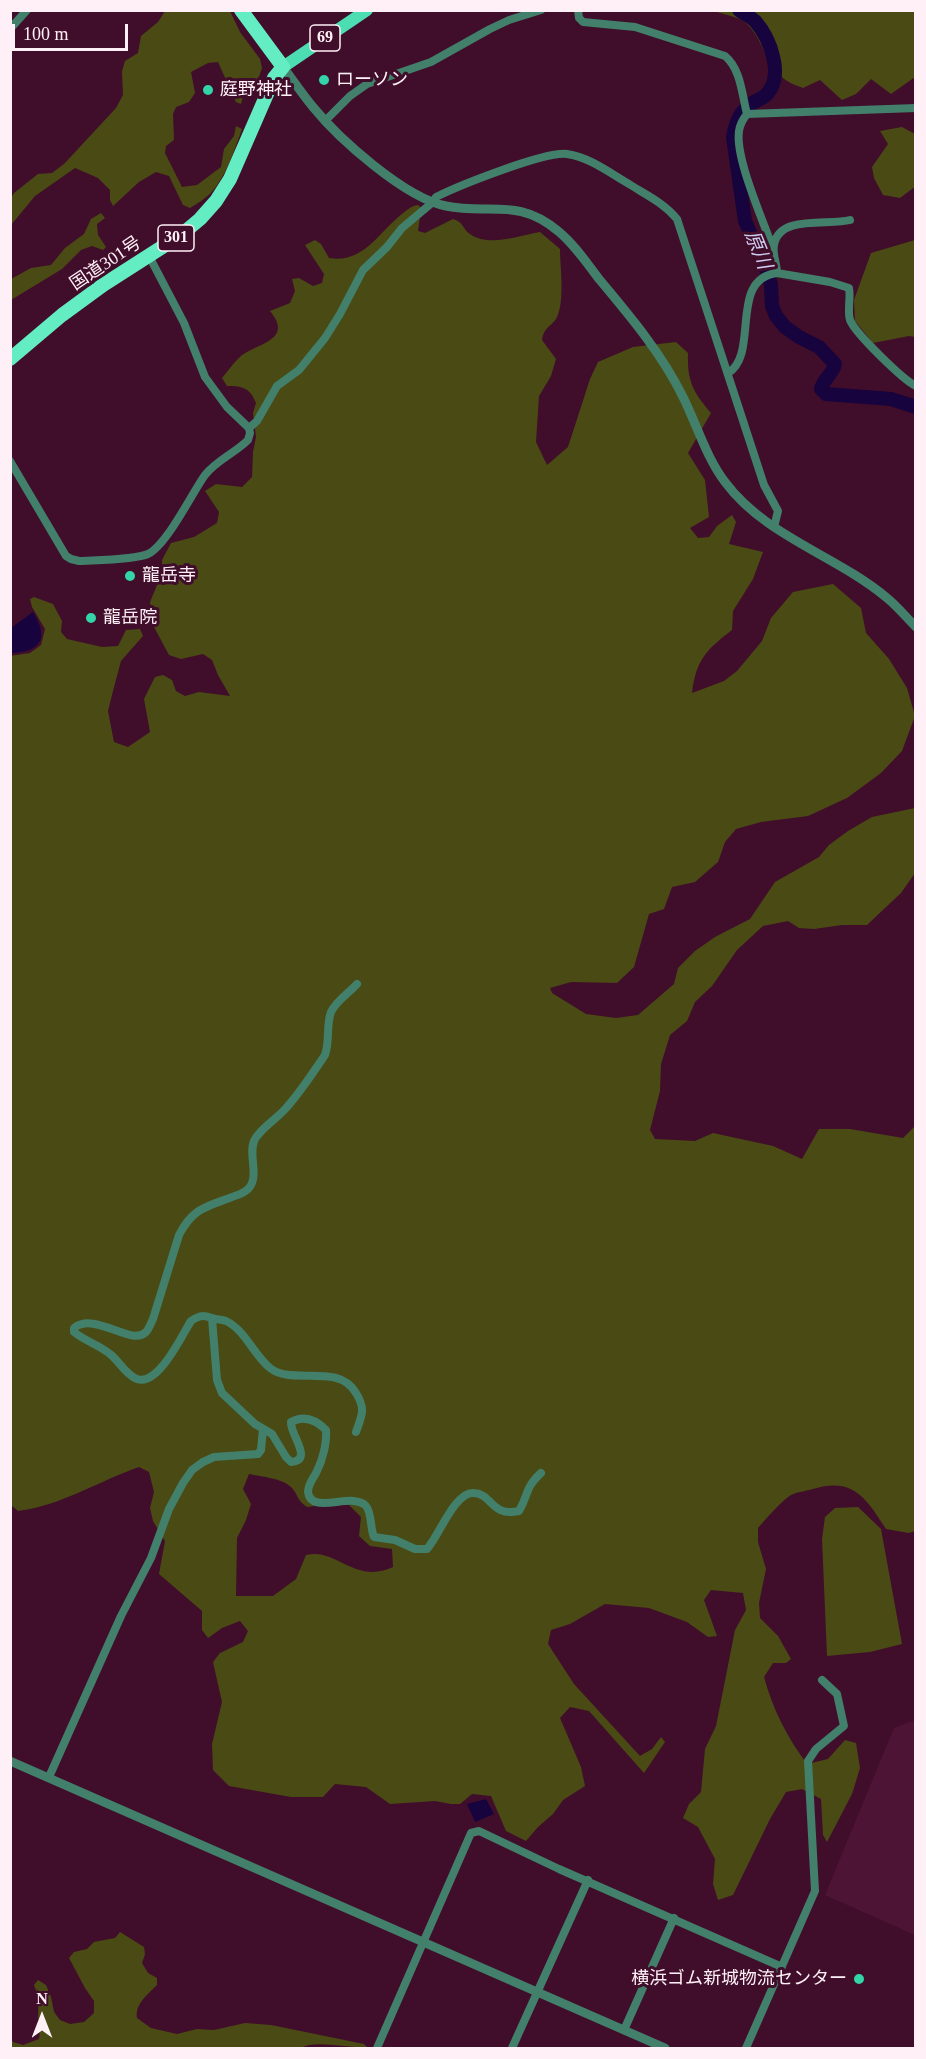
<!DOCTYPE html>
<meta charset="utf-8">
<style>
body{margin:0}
#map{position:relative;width:926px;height:2059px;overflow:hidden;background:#400e2a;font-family:"Times New Roman",serif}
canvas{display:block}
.frame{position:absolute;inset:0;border:12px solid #fef0f6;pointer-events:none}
.north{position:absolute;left:12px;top:1987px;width:60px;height:60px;-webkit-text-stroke:4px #400e2a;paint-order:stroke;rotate:0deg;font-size:16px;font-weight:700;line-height:24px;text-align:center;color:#fef0f6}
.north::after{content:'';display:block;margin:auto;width:21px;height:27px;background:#fef0f6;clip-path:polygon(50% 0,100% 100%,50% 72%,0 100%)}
.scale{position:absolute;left:12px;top:24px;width:116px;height:27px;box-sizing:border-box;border:3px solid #fef0f6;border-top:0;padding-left:8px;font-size:18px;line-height:21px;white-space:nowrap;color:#fef0f6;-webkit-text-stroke:4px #400e2a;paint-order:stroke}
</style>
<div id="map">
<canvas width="926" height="2059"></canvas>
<div class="frame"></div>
<div class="north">N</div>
<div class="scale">100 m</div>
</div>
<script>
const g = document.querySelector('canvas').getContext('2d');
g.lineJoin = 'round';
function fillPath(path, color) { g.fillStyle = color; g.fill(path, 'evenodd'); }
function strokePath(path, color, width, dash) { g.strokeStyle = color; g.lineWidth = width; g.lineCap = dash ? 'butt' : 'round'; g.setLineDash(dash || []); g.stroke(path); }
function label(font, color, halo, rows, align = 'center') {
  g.font = font + ' "Times New Roman","Noto Sans JP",serif'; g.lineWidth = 6; g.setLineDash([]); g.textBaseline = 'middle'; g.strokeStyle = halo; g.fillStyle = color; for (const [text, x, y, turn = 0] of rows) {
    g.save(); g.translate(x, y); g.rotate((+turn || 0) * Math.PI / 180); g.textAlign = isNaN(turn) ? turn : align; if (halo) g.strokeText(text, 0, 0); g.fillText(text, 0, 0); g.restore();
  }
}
fillPath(new Path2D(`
 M915,1720H916L915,1935L825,1895L894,1728Z`), '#4e1435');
fillPath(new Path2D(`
 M165,11H230L240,32L260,59L262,68L255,88L244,92L241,104L236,102L218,62L208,63L191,72L195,93L189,102L176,107L173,114L174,140L166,146L165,153L182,187L197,185L221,167L224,149L234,136L236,126L242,129C234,151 226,177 210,194C204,199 197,204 190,208L183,205L169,176L156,172L139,182L113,206L110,200V190L98,178L75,168L35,196L11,225V198L14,193L38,174L52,173L64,164L116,108L123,95L122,71L125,61L138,53L141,36L158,22Z
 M715,11H915V77L891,94L871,79L856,94L842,100L820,80L803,88C765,76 770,50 749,26C741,16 726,16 715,11Z
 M902,127L915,134L916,186L900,198L883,195L874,178L872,167L888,144L880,131Z
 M418,205L424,210L420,217L418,231L425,233L453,219C465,223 462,229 470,234C489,248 520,235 540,232L560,249C560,267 565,300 557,317C552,327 544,326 542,340L556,359L551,376L539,396L536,442L547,465L568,447L590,379L598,362L633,347L676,342L688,353C687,381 693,392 711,413L688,453L705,480L709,517L690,528L698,538L709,537L717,526L732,515L736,522L729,544L763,552L753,579L733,611L732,630C706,650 696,660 692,693L724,681L737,671L762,641L771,618L793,592L833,584L861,608L866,633L889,659L907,688L915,716L902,751L881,773L847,798L808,816L761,822L736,829L725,842L718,862L695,882L672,887L664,909L649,914L634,967L617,983L571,982L550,988L552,993L586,1014L616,1018L638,1015L674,984L678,968L695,951L715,937L750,919L775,882L819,857L829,845L848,831L872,817L915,808V873L901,893L867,925H842L814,929L799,928L788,921L763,926L737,950L712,986L695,1002L687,1021L670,1035L661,1064L660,1091L650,1130L655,1139L695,1141L713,1133L773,1146L802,1159L819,1129H850L903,1138L915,1126V1531L909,1533L886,1529C866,1498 853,1477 813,1489C806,1491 797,1492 791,1495C780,1502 767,1518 758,1528V1542L766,1569L759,1603L760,1618L778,1636L791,1659L786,1663H773L764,1677C773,1710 787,1737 807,1764L828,1759L845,1740L856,1743L860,1768L852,1794L827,1842L823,1835L821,1799L802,1789L786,1792L770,1819L733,1895L718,1900L713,1884L715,1859L698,1827L683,1818L689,1804L701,1792L705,1749L716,1726L735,1630L746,1610L743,1593L711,1590L704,1600L717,1636L708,1637L687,1622L649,1608L605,1604L570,1624L551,1630L548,1644L574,1684L640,1756L652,1749L661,1737L665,1742L644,1773L589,1711L570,1707L560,1718L581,1767L585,1786L563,1800L553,1814L538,1827L526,1841L506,1831L491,1796L472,1794L460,1804H451L435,1801L390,1804L366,1787L335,1784L323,1797H291L229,1786L213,1770L212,1744L222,1702L213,1662L220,1653L243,1642L248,1631L240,1621L222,1628L208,1638L202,1630V1611L159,1574L165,1541L153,1521L150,1508L154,1492L149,1472L139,1467C99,1481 60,1506 18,1511L11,1505L10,656L30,653L41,645L45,629L32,607L30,599L34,597L53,604L62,621L61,632L67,639L102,647L118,646L126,630L140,629L143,636L121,661L114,687L108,711L114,742L128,747L150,732L144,699L155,677L163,675L172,680L176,691L185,696L199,692L230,696L218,675L212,660L203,654L181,659L169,655L153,625L150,602L162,573V560L171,543L194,537L217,523L219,512L205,491L216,484L242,487L252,477L253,452L256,437L253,413L256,403C250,388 243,386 227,386L222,378C228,371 234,362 241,356C258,343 294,340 270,311L290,303L295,291L292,279L299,278L313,286L322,283L324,274L305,245L315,240L321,244L329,258C363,264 378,233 402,214C407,210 411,206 418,205ZM249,1474C262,1477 283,1478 292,1488C299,1496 296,1499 307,1507L346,1502L361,1517L359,1536L370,1546L392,1549L393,1567C355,1585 336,1547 306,1555L296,1579L273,1596H236L237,1538L246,1520L251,1504L243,1489Z
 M101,213L105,218L97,224L98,235L106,247L103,250L92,246L81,250L62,269L11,300V279L31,268L51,265L65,248L84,234L91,219Z
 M915,240V337L909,336L873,343L855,321L854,300L871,253Z
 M858,1507L881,1529L902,1644L870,1652L827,1656L822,1539L825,1517L835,1508Z
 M120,1932L144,1947L145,1954L142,1963L148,1973L157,1978V1985C147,1995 135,2004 137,2018L151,2028L177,2034L197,2029L214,2030L245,2023L271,2025L364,2044L367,2047C349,2049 316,2039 301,2048H11V2038L13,2042L23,2045L39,2039C41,2029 38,2023 38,2014C39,2001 39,1998 34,1985L38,1980L46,1985L51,1997L54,2012L60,2020L70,2024L84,2022L94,2013V2001L85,1988L69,1958L74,1952L87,1949L94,1942L115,1938Z`), '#4a4a14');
fillPath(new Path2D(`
 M33,612C50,639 40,652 11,653V628Z
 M486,1799L494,1814L475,1822L467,1804Z`), '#17033d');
strokePath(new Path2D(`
 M739,10C744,14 751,17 755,21C770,38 785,76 766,95C763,98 758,100 754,102C740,111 736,121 733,137L745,221L767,271L771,285L772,306L776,316L785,327L799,337L819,347L835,364C833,374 824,378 821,389L826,394L891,399L916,407`), '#17033d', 14);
strokePath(new Path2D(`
 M578,10L579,18L583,22L635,27L725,56C741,69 742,95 747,114C743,119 740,124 739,131C735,157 761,215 770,241L774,244
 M10,29L27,10
 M747,114L916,108
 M325,121L350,96L367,84L431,62L490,29L509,20L541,10
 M850,220C829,226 779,214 774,245C772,254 777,264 777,273L830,282L849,288C851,298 847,310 850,320C855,333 903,380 916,386
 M728,373C760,354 728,279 777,273
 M249,428L257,421L277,386L299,370L325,338L340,314L363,270L387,247L402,228L433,202L436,197C458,186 545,151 567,154C589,157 610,173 629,184C646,195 664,203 677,219L764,485L778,511L774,527
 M10,461L66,556L71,559L79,561C96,560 134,560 148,554C167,545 192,493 205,475C217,460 235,453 248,440L250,433L249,428L227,407L205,377L184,323L149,256
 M212,1318L217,1380L222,1393L255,1424L272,1434L286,1457L291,1462C314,1460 290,1435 291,1422C304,1415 316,1420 326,1430C327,1442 323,1459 317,1471C314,1478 308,1483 308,1492C311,1516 353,1491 366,1506C372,1513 370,1528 374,1537L395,1540L415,1549H427C439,1536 455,1491 474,1493C493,1494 490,1517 519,1511C529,1494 524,1489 541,1473
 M356,1432C362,1415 366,1409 356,1393C338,1362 292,1386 270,1368C254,1355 245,1330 226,1321C221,1319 217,1320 212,1318C203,1315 200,1315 191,1321C182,1335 158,1387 137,1379C126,1375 119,1361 110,1354C99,1345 85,1341 74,1332V1328C95,1311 132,1347 146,1332C149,1329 151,1323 153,1319L179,1235C193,1208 206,1207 232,1197C238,1195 245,1193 249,1188C260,1175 247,1153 255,1139C263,1126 277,1119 287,1107C301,1091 313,1073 325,1055C330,1041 326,1025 331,1012C336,1001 349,993 357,984
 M49,1777L121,1616L151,1558L169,1509L183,1483L192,1470L203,1462L214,1457L258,1454L261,1450L263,1429
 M624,2030L674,1918
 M377,2048L471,1833L479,1831L559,1869L782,1967
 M512,2048L588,1880
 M746,2048L815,1891L808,1761L816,1749L844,1726L837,1694L822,1680`), '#42806b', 8);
strokePath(new Path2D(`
 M283,67C293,80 302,94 313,107C339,139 405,198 446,206C489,215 518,197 558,231C574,244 586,262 599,279C630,316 662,354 683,397C697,425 706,457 725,482C766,537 836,555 887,598C897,606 906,617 916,627
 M10,1761L665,2048`), '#42806b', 9);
strokePath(new Path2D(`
 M283,67L367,10`), '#4dddb2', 12);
strokePath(new Path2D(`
 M10,359L62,315L103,285L181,235L200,219L216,201L230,179L274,78L283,67L241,10`), '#64ecc2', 14);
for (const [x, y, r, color] of [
 [324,80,6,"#33d4a8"],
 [208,90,6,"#33d4a8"],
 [130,576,6,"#33d4a8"],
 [91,618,6,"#33d4a8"],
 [859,1979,6,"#33d4a8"]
]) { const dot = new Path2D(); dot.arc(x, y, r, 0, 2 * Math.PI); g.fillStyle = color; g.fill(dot); strokePath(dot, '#400e2a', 2); }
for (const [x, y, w] of [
 [325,38,30],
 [176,238,36]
]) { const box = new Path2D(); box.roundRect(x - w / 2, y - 13, w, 26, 4.5); g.fillStyle = '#400e2a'; g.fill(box); strokePath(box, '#fef0f6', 1.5); }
label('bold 16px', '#fef0f6', null, [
 ["69",325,38],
 ["301",176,238]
]);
label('18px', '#fef0f6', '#400e2a', [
 ["ローソン",336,80],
 ["庭野神社",220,90],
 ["龍岳寺",142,576],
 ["龍岳院",103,618],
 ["横浜ゴム新城物流センター",847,1979,"right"]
], 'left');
label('18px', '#fef0f6', '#400e2a', [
 ["国道301号",106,264,-34]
]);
label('italic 20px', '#cecbf1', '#400e2a', [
 ["原川",757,250,68]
]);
</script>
